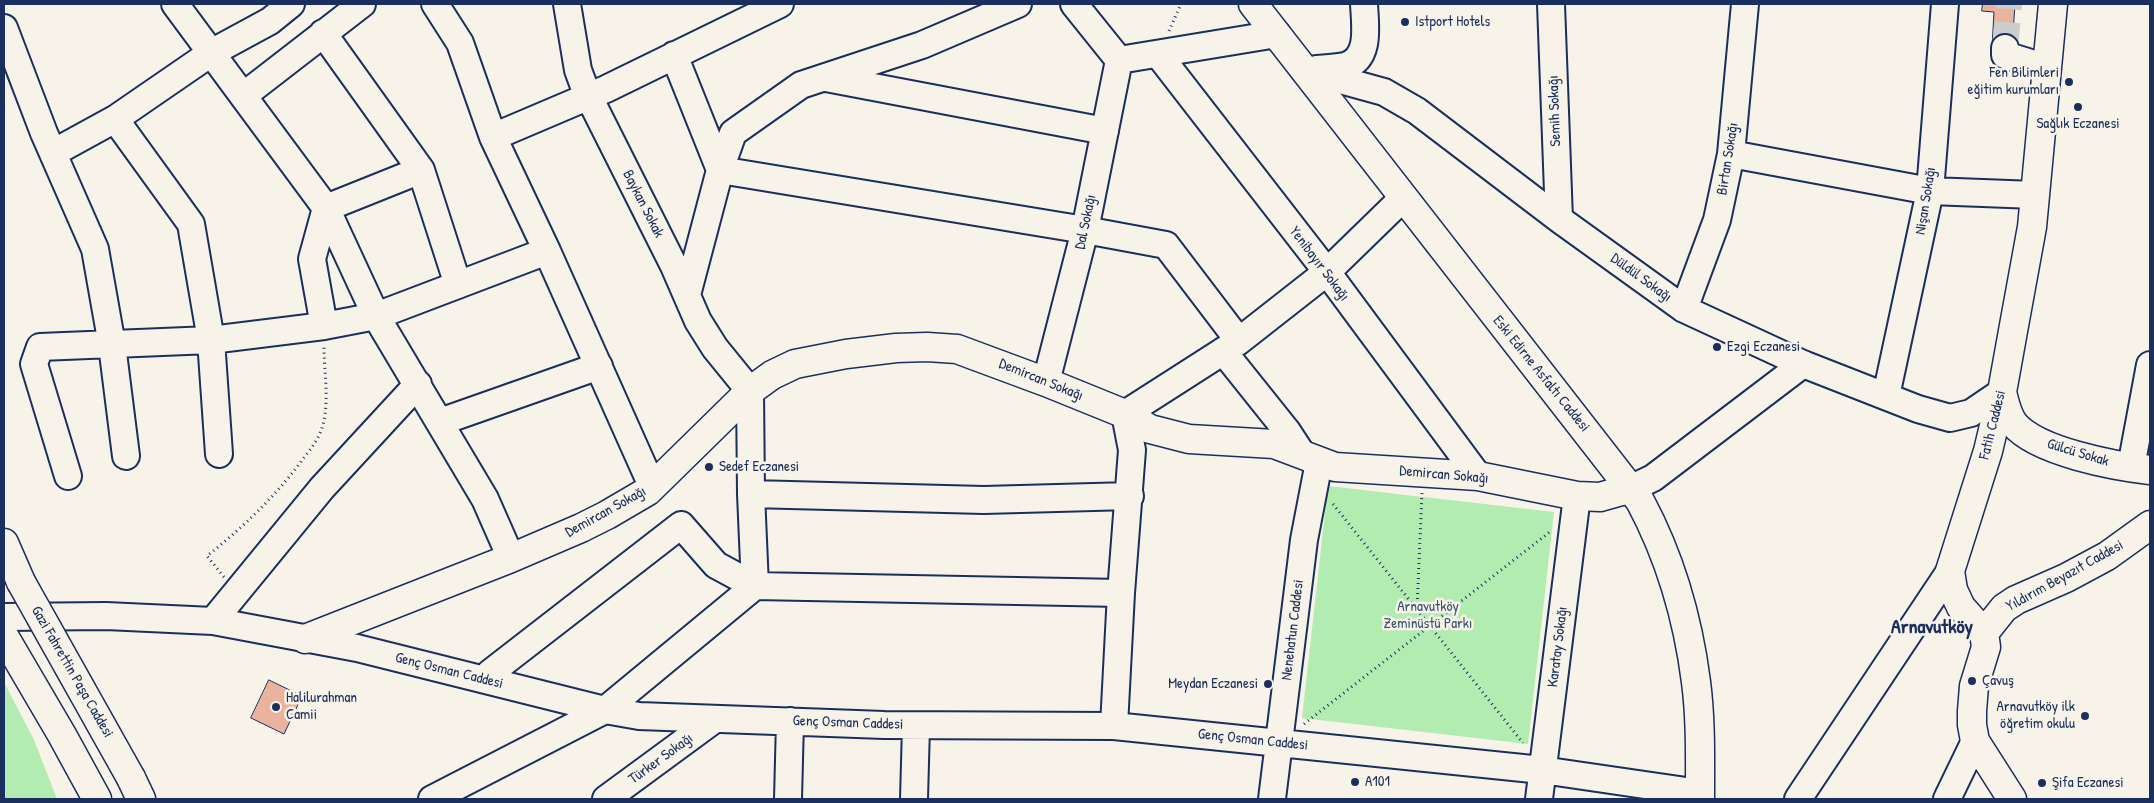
<!DOCTYPE html>
<meta charset="utf-8">
<style>
body{margin:0}
#map{position:relative;width:2154px;height:803px;overflow:hidden;background:#f7f3e8;font-family:"Patrick Hand",sans-serif}
canvas{display:block}
.frame{position:absolute;inset:0;border:5px solid #1b2f5e;pointer-events:none}
</style>
<div id="map">
<canvas width="2154" height="803"></canvas>
<div class="frame"></div>
</div>
<script>
const g = document.querySelector('canvas').getContext('2d');
g.lineJoin = 'round';
function fillPath(path, color) { g.fillStyle = color; g.fill(path, 'evenodd'); }
function strokePath(path, color, width, dash) { g.strokeStyle = color; g.lineWidth = width; g.lineCap = dash ? 'butt' : 'round'; g.setLineDash(dash || []); g.stroke(path); }
function label(font, color, halo, rows, align = 'center') {
  g.font = font + ' "Patrick Hand",sans-serif'; g.lineWidth = 5; g.setLineDash([]); g.textBaseline = 'middle'; g.strokeStyle = halo; g.fillStyle = color; for (const [text, x, y, turn = 0] of rows) {
    g.save(); g.translate(x, y); g.rotate((+turn || 0) * Math.PI / 180); g.textAlign = isNaN(turn) ? turn : align; if (halo) g.strokeText(text, 0, 0); g.fillText(text, 0, 0); g.restore();
  }
}
fillPath(new Path2D(`
 M1328,486L1554,512L1528,744L1302,718Z
 M4,682L34,740L57,799H4Z`), '#b2ecb1');
const building = new Path2D(`
 M1983,4H2015L2012,49L1992,47L1994,12L1982,11Z
 M269,680L302,696L284,734L251,718Z`);
fillPath(building, '#eab39e');
strokePath(building, '#1b2f5e', 1);
strokePath(new Path2D(`
 M2005,48L2009,4`), '#cbcccc', 26, [26, 13]);
const minor = new Path2D(`
 M175,4L326,208L376,316L485,499L511,558
 M435,4L460,43L493,137L547,251L652,486
 M1074,4L1119,60L1277,34
 M1551,4L1559,219
 M4,28L44,133L95,249L112,345L126,456
 M323,33L421,170L458,285
 M2005,48V55L2047,68
 M1158,54L1327,272L1478,476
 M674,55L720,170L1085,230L1166,245L1239,341
 M1317,69C1326,68 1336,68 1345,66C1371,59 1365,25 1364,4
 M1304,70L1384,92L1417,111L1559,219L1684,309L1803,364L1918,409L1950,418L1971,413L2002,392
 M826,78L1105,131
 M243,96L362,4
 M115,119L191,224L211,340L219,454
 M493,137L606,89L780,4
 M53,153L115,119L211,53L270,21L291,4
 M1731,154L1930,191L2035,195
 M687,295L720,170L733,133L801,85L922,45L1018,4
 M1684,309L1717,220L1731,154L1745,4
 M324,326L312,259L326,208L421,170
 M1223,351L1287,431L1302,454
 M1046,382L1085,230L1119,60
 M1886,396L1930,191L1945,4
 M440,422L599,366
 M2131,467L2150,365
 M68,476L34,364L40,347L211,340L324,326L376,316L547,251
 M1632,488L1653,478L1803,364
 M751,494L984,500L1130,496
 M4,617L106,616L213,621L357,648L605,710L639,716L884,725L1114,726L1542,770L1700,793
 M213,621L322,488L418,384
 M486,680L490,673L681,525L716,565L755,586L1121,593
 M1114,726L1121,593L1132,450L1125,414L1239,341L1327,272L1403,198
 M432,799L605,710L755,586L751,494L750,391L715,348L698,321L674,266L585,89L578,70L567,4
 M606,799L715,719
 M788,799L790,721
 M914,799L916,726
 M1272,799L1304,540L1319,462
 M1539,799L1577,496
 M1798,799L1950,571
 M1947,799L1975,741`);
const major = new Path2D(`
 M1253,4L1640,501C1670,557 1688,619 1696,682C1701,720 1700,760 1700,799
 M2002,392C2005,404 2007,415 2014,424C2038,452 2115,466 2150,470
 M1984,633L2004,608L2016,600L2066,578L2107,556L2150,525
 M305,639L511,558L581,528L607,515L648,491L750,391L772,375L795,364L846,354L896,348L927,347L957,349L1046,382L1125,414L1150,429L1189,439L1274,444L1335,467L1478,476L1577,496L1600,497L1632,488
 M2012,799L1975,741L1972,725V711L1974,686L1986,647L1984,633L1961,607L1953,590L1950,571L1988,451L2002,392L2013,331L2032,227L2053,4`);
const highway = new Path2D(`
 M4,543L21,582
 M4,636L62,735L97,799
 M131,778L141,799`);
strokePath(minor, '#1b2f5e', 30);
strokePath(major, '#1b2f5e', 31);
strokePath(highway, '#1b2f5e', 31);
strokePath(new Path2D(`
 M1169,31L1181,4
 M1333,504L1523,743
 M224,577L207,556C242,528 273,499 300,463C308,452 318,441 322,428C330,403 324,372 324,347
 M1417,609L1422,493
 M1304,724L1551,531`), '#1b2f5e', 3, [1, 4]);
strokePath(minor, '#f7f3e8', 26);
strokePath(major, '#f7f3e8', 28);
strokePath(highway, '#f7f3e8', 28);
const highwayBridge = new Path2D(`
 M21,582L131,778`);
strokePath(highwayBridge, '#1b2f5e', 31, []);
strokePath(highwayBridge, '#f7f3e8', 28);
for (const [x, y, r, color] of [
 [1405,22,5,"#1b2f5e"],
 [2069,82,5,"#1b2f5e"],
 [2078,107,5,"#1b2f5e"],
 [1717,347,5,"#1b2f5e"],
 [709,467,5,"#1b2f5e"],
 [1972,681,5,"#1b2f5e"],
 [1268,684,5,"#1b2f5e"],
 [276,707,5,"#1b2f5e"],
 [2085,716,5,"#1b2f5e"],
 [1355,782,5,"#1b2f5e"],
 [2042,783,5,"#1b2f5e"]
]) { const dot = new Path2D(); dot.arc(x, y, r, 0, 2 * Math.PI); g.fillStyle = color; g.fill(dot); strokePath(dot, '#f7f3e8', 2); }
label('15px', '#1b2f5e', '#f7f3e8', [
 ["Istport Hotels",1415,22],
 ["Fen Bilimleri",2059,73,"right"],
 ["eğitim kurumları",2059,90,"right"],
 ["Sağlık Eczanesi",2078,124,"center"],
 ["Ezgi Eczanesi",1727,347],
 ["Sedef Eczanesi",719,467],
 ["Çavuş",1982,681],
 ["Meydan Eczanesi",1258,684,"right"],
 ["Halilurahman",286,698],
 ["Camii",286,715],
 ["Arnavutköy ilk",2075,707,"right"],
 ["öğretim okulu",2075,724,"right"],
 ["A101",1365,782],
 ["Şifa Eczanesi",2052,783]
], 'left');
label('15px', '#1b2f5e', '#f7f3e8', [
 ["Semih Sokağı",1555,111,-92],
 ["Birtan Sokağı",1728,159,-81],
 ["Nişan Sokağı",1926,201,-81],
 ["Baykan Sokak",643,204,63],
 ["Dal Sokağı",1086,222,-78],
 ["Yenibayır Sokağı",1319,264,53],
 ["Düldül Sokağı",1641,278,36],
 ["Eski Edirne Asfaltı Caddesi",1541,374,51],
 ["Demircan Sokağı",1041,380,22],
 ["Fatih Caddesi",1993,425,-76],
 ["Gülcü Sokak",2078,453,17],
 ["Demircan Sokağı",1444,475,5],
 ["Demircan Sokağı",606,512,-29],
 ["Yıldırım Beyazıt Caddesi",2065,576,-29],
 ["Nenehatun Caddesi",1293,630,-83],
 ["Karatay Sokağı",1558,647,-83],
 ["Genç Osman Caddesi",449,671,14],
 ["Gazi Fahrettin Paşa Caddesi",72,672,60],
 ["Genç Osman Caddesi",848,723,2],
 ["Genç Osman Caddesi",1253,740,6],
 ["Türker Sokağı",661,759,-36]
]);
label('15px', '#39556f', '#f7f3e8', [
 ["Arnavutköy",1428,607],
 ["Zeminüstü Parkı",1428,624]
]);
label('bold 20px', '#1b2f5e', '#f7f3e8', [
 ["Arnavutköy",1932,628]
]);
</script>
